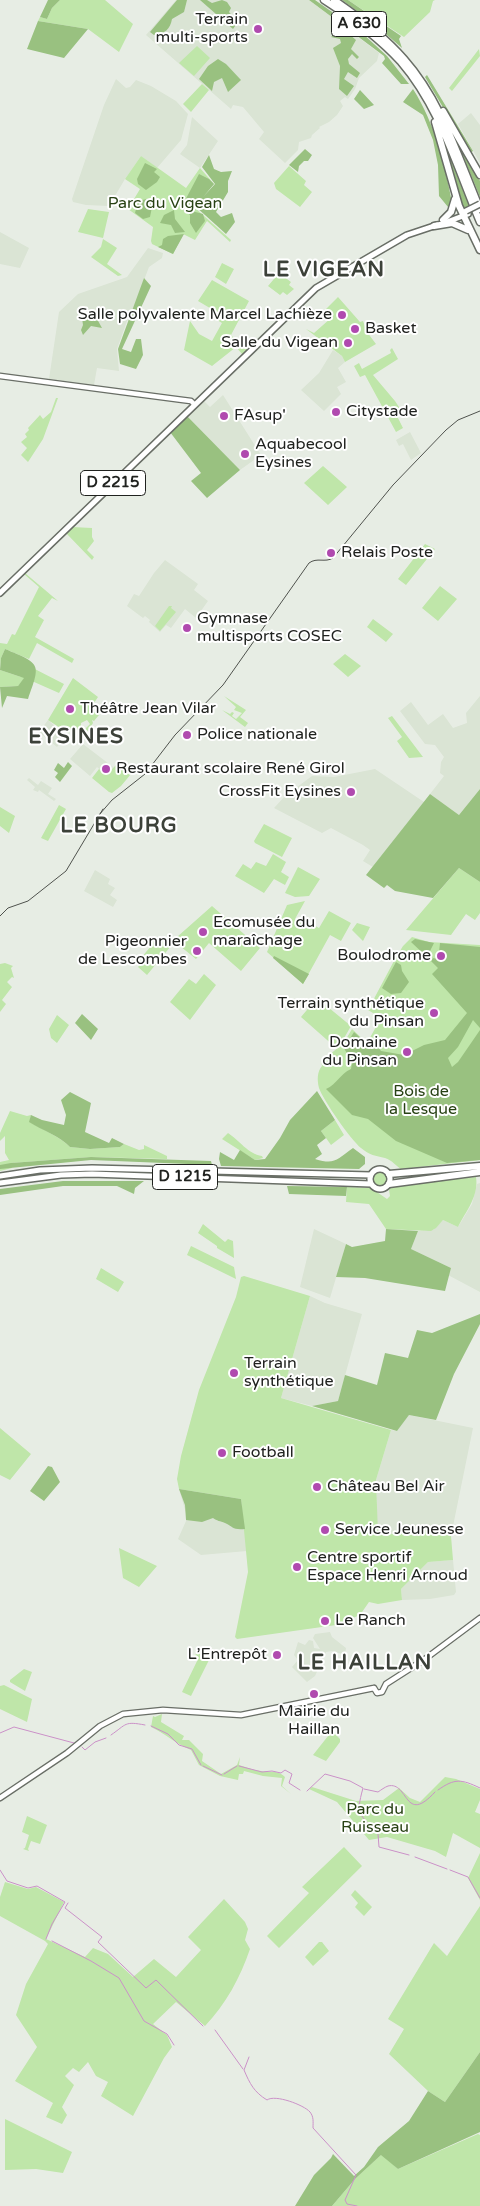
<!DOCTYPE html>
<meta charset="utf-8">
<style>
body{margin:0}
canvas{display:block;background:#e7ede4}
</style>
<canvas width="480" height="2206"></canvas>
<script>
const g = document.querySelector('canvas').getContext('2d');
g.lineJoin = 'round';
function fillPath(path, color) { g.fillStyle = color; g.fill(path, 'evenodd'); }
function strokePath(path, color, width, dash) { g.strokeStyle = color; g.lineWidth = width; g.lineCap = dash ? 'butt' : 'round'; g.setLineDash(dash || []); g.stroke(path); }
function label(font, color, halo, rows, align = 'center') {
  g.font = font + ' "Varela Round",sans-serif'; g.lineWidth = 4; g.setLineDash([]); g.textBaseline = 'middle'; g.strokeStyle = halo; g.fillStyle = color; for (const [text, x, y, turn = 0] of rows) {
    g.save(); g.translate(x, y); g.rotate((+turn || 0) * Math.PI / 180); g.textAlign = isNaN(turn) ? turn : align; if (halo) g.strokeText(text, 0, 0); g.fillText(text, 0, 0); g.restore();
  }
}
fillPath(new Path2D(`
 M176,0H309L379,53L377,61L359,78L355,89L348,99L345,97L340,101L343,106L337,115L329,122L319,127L320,128L312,135L311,138L299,142L298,150L285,163L259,139L264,132L243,107L233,105L231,109L146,35Z
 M116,79L126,88L130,87L136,80L151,86L176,101L188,114L181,140L157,168L141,156L125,179L109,206L86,205L73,202L72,199L104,105Z
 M471,113L480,125V163L458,124Z
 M192,117L218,141L200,168L180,154L187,145Z
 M0,232L29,248L20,268L0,264Z
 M148,248L163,253L162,258L149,267L133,309L127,321L117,349L119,371L97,368L94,385L49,379L59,312L78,294L127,277Z
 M333,350L342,356L345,362L338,368L346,382L337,387L341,394L324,411L301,390L319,373Z
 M223,395L261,455L240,470L187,416L203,400L210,407Z
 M410,432L421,453L411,460L403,444L399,446L396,440Z
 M165,560L198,584L194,590L208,601L196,618L185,609L171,628L166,625L160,632L149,622L150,620L145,616L143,618L127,606L134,594L139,596L154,573Z
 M480,696V789L459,815L430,794L444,776L440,773L441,762L444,757L435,745L425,744L400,711L411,702L428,725L443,714L453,728L467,723L466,713Z
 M48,720L58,729L56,732L64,738L57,747L39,732Z
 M83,744L113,767L106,775L97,767L90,776L70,759Z
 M375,769L424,802L373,867L363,861L370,850L363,845L331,828L322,833L274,808L285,796L312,776L334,777Z
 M29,778L38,785L41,781L52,788L48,794L56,799L54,801L39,790L38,792L33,790L35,787L27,780Z
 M95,870L110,879L108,884L115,888L110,895L117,900L113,907L84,891Z
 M480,1183V1292L448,1275L451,1268L411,1249L418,1231L433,1230L443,1220L458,1227L472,1204L477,1184Z
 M314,1229L346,1244L330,1298L300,1287Z
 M310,1296L325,1303L362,1314L338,1401L312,1406L281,1398Z
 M409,1415L473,1428L451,1536L423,1528L422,1534H377L376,1480L391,1430L397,1431Z
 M179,1489L241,1499L247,1551L201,1555L178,1539L186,1521V1513Z
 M453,1560L456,1592L454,1595L430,1599L402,1600L401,1589L428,1562Z
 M330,1632L332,1637L346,1648L345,1655L332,1651L326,1652L315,1676L307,1682L292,1667L298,1660L294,1655L298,1642L305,1645L309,1640L313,1641L314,1648L320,1649L313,1638L315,1634Z`), '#dae4d4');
fillPath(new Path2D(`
 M60,0H105L133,24L119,52L88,29L38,21L40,17L47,19L52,8Z
 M348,0H435L433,1L430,12L404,37Z
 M197,46L210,58L194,76L179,63Z
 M479,49L480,56L452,91L449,88Z
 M202,84L209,90L191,112L183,104Z
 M141,156L186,188L200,168L214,184L194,207L231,240L230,242L207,221L195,240L183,234L173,254L152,244L151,241L153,227L128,209L140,189L125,179Z
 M289,166L306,181L304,185L312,192L300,207L276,189L274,183Z
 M88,209L109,212L103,238L78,232Z
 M103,239L117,248L107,264L122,275L118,276L91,257L101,247Z
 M222,263L234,269L226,284L215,277Z
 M279,273L291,282L289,285L294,289L287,295L283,292L280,295L268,286Z
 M212,280L249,301L231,335L244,349H249L242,354L236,347L212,366L184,350L190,321L199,334L212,341L222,323L217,320L220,314L198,301Z
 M338,297L360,322L363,321L367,332L376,344L345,362L342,356L306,329L314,333L331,318L326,309Z
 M392,348L398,359L373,375L395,401L401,410L396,414L403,428L396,432L365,375L360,377L354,366L359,363L362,369L391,353L390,350Z
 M56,398H58L43,439L28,462L21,455L27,448L21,442L27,437L25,434L29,430L28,428L40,415L43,419L51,412Z
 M323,466L347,487L328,505L304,483Z
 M72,527L92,528V537L94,541L87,550L94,557L92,560L66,533Z
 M425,544L435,549L406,585L398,579Z
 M25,573L58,601L52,598L38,616L44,620L35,637L74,659L72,663L37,643L29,659L5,649L1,658L0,669V643L7,644L12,634L15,635L39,587L24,574Z
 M440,586L457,599L438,621L422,608Z
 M169,606H172L171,608L176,612L160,631L155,626Z
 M373,619L393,634L386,642L367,627Z
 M345,654L361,666L348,677L333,664Z
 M27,665L64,684L59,693L25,678L18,686L0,687V670L21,677Z
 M73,678L98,697L90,709L99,715L94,721L92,720L93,723L88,731L86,730L83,734L84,736L81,733L90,724L87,720L81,723V726L78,730L74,727L68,733L48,720Z
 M224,696L246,710L240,717L248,723L245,727L222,710L230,714L232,712L234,713L232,716L236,719L242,713L234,710L236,707Z
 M392,716L423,757L409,758L397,741L402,737L388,718Z
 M118,763L131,774L121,786L112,793L109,792L92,778L99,769L106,775Z
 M59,805L66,809L48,841L41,838Z
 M0,807L15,816L9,833L0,826Z
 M264,824L292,838L282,857L255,843L254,841Z
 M273,854L286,862L281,872L289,877L285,885L274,879L264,893L235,876L243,864L251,869L256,862L266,866Z
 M298,867L320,879L309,896L295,897L285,893Z
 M459,868L480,882V913L475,920L466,914L451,935L406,930Z
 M305,901L295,919L307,927L310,923L319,928L329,911L351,923L341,941L330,935L303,984L267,952L287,905Z
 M212,906L260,948L241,971L209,943L196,959L175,942L177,937Z
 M357,923L370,927L363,941L352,930Z
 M412,937L429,942L480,945V1160L401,1169C396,1166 392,1160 385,1158C376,1156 369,1155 361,1148C351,1140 323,1100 319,1088C317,1080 317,1072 322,1066L321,1061L343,1044L352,1029L367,1043L381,1018L368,1010L395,959L403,946Z
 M148,938H162L171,946L147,975L138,967L144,960L141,958L151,946Z
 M5,963L13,966L11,968L14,978L12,977L7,982L12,987L2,1000L6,1004L0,1012V964Z
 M204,974L216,985L190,1020L170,1002L189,979L196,984Z
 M317,998L351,1026L343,1040L335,1047L301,1017Z
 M57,1015L69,1025L57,1043L51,1038L49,1029Z
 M10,1111L27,1116L31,1115L30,1122C41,1129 62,1138 70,1147L90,1149L120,1147L124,1144L139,1150L144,1149V1145L167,1156V1159L91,1157L11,1163L12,1168L0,1171V1162L9,1160L5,1153V1136L0,1141V1133Z
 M335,1120L344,1135L331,1145L321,1131Z
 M228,1133C239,1140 248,1154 262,1156L263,1158L255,1160L222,1139Z
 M372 1179a8 8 0 1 1 16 0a8 8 0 1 1-16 0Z
 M476,1177C479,1196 466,1211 458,1227L443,1220L436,1228L431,1231L386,1229L369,1204L346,1202L347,1187L371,1188L387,1199L390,1196L389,1190L392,1186Z
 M203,1224L225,1242L228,1239L233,1241L234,1258L217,1248V1246L198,1233Z
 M191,1246L234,1267L236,1279L187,1255Z
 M101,1268L124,1282L118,1292L96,1279Z
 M244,1276L310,1296L281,1398L391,1430L376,1480L378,1534H422L423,1528L451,1536L453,1560L428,1562L401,1589L402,1600L378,1604L369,1602L360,1615L336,1625L237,1639L235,1637L248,1572L241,1499L179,1489L177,1479L181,1456L199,1390L236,1297L241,1277Z
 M0,1428L31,1454L10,1480L0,1475Z
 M119,1548L157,1566L139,1587L123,1578Z
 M198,1653L212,1658L211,1660H209L191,1696L182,1692L199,1657L195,1655Z
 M24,1669L32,1672L25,1691L10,1682V1680Z
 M4,1685L32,1699L27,1722L0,1709V1686Z
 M162,1714L161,1722L184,1736L182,1740H189L203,1754L202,1761L221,1774L237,1765L240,1757L239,1765C246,1767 253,1770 261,1771C270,1773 277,1769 285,1777L282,1786L291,1794L281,1786L282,1778L263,1776L244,1771L243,1774H239L238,1780L220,1776L199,1765L191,1750C176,1744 166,1734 151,1727L153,1716L155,1717Z
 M332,1731L340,1739V1742L326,1761L313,1755Z
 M445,1777L456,1779L480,1789V1800L475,1812L480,1814V1848L453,1833L446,1857L435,1851L387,1837L369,1840L337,1802L309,1789L312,1787L356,1801L383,1800L399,1788L410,1798L420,1802Z
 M27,1816L47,1825L40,1844L31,1841L28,1849L29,1851L23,1849L25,1848L29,1835L22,1832Z
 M344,1847L362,1866L279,1948L267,1936L309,1893L302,1887Z
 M480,1853V1900L468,1878Z
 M5,1882L28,1889L36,1887L64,1902L46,1939L85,1957L93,1948L108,1954L133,1977L154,1959L176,1977L201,1950L188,1937L224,1899L245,1922L248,1929L245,1940L250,1949C240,1978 226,2004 205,2026L176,2002L153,2024L167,2035L172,2047L164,2058L133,2116L101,2096L108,2082L96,2076L88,2062L79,2072L73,2068L65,2076L74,2085L62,2107L67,2115L62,2124L46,2117L53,2103L15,2081L37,2047L16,2015L26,1984L48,1944L45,1941L0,1916V1897Z
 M355,1890L372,1907L364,1916L355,1907L358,1903L351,1895Z
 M480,1906V2052L445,2102L428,2091L389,2054L404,2029L388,2019L434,1943L447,1956Z
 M319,1942H322L329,1951L313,1966L305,1957Z
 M5,2119L72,2152L63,2173L36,2169L5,2170Z
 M478,2134L480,2135V2206H332L355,2179L382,2154L398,2169Z`), '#bfe6a9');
fillPath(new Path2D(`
 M48,0H60L52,8L47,19L40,17Z
 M177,0H187L184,12L172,19C170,30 165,33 154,35L150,32Z
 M200,0H207L212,3L222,0L227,2L231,8L229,12L238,22L233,29Z
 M309,0H315L362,33L387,56L409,84H401L382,63L385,59L384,56Z
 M342,0H348L401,36L399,39L402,48L372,22Z
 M38,21L88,29L64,58L27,49Z
 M342,28L356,40L351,49L359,57L357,59L352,54L348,59L349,64L360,73L357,78L348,72L344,79L354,86L347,96L339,89L340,66L333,48L341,43L340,39L331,37Z
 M218,59L226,64L241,80L228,92L222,78L214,82L212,91L199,79L208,66Z
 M427,75L473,151L470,153L425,77Z
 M413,89C435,124 444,162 452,202L448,207L439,196L438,165L433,140L423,115L403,102Z
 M360,90L374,105L364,109L354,99Z
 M453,131L480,181V197Z
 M442,138L469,206L463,209Z
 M305,149L312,155L308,161H304L299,166L298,172L289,165Z
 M209,155L214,169L221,172L232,171L228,181V192L216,212L221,217L232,213L235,222L226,234L195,206L192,211L203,214L205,221L196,233L190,223V215L181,208L199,174L209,179L214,184L203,197L215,184L202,167Z
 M145,163L157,169L154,172L160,177L157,182L146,190L138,184L137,179Z
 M151,198L157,203L152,207L150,217L143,219L135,213L138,201Z
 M174,210L175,219L185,232L175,233L171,225L160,223L164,215Z
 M184,234L173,254L158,247L162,245L163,239L168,236Z
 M144,278L151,286L122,349L131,352L136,339H141L143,355L136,369L120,364L118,349Z
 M92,312H100L97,319L102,328L91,326L83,335L81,330L83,325L82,318L88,316Z
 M187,416L240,470L207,498L191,481L201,473L170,432Z
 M5,649C41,664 41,663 28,699L7,696L2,708L0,687L18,686L24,678L0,670L1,658Z
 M68,762L72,766L60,782L55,777L58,773L54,770L58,763L64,768Z
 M480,789V882L459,868L433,898L395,891L387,885L384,888L366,875L430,794L459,815Z
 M415,939L434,943L427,957L411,942Z
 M440,943L480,947V1028L473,1020L458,1047L448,1058L452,1067L458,1062L480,1030V1160L447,1163L396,1141L368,1119L352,1115L326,1089C337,1084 340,1074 351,1069L352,1063L344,1048L354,1032L366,1043L373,1040L381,1051L404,1055L424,1045L445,1040L467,1013L432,974L438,968L431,961L433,958L438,959L439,957L443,960L445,958L439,952Z
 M274,956L309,974L303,984L273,958Z
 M396,962L401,965L402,971L409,982L401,993L391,994L382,988Z
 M82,1014L98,1029L91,1040L75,1023Z
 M317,1091L335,1120L321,1131L326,1138L317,1145L322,1154L315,1159C335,1165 336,1160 353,1148L365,1157V1164L359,1169L221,1166L219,1159L220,1152L234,1160L240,1150L255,1160L265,1159L280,1138L290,1120Z
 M70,1092L91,1103L85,1132L109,1143L112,1138L124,1144L120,1147L90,1149L70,1147C61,1137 42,1130 29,1122L31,1115L42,1120L64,1125L66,1115L61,1100Z
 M91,1157L211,1161L212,1165L91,1160L0,1169V1165L11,1163Z
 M63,1181H144L135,1188L134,1194L117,1186H63L0,1195V1189Z
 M287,1186L347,1187L346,1196L289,1194Z
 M386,1229L418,1231L411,1249L451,1268L445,1291L365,1278L336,1277L346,1244L352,1247L385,1241Z
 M480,1314V1324L454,1374L436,1420L409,1415L397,1431L312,1406L338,1401L345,1375L377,1385L385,1353L408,1358L417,1330L432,1333Z
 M48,1466L52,1467L60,1482L44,1501L30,1491Z
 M179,1489L241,1499L245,1529C232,1530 234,1527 225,1523C220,1521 217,1521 213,1518L202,1522L186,1520L185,1505Z
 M480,2052V2132L398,2169L381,2155L355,2179L332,2206H295L314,2175L331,2158L333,2154L354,2176L364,2167L378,2147L409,2121L428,2091L445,2102Z`), '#99c180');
strokePath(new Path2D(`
 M151,1726L168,1734L179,1745L192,1749L201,1765
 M0,1733L14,1727L74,1743
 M111,1735C127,1724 124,1721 145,1725
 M82,1747L85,1750L95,1742L106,1738
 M203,1766L222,1775
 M239,1766L262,1772L272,1771L281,1773L285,1770L292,1774L289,1783L300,1790
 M224,1774L237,1766
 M364,1789L378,1792C381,1790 385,1787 388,1786C409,1781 404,1826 435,1792
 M438,1790C455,1778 461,1779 480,1788
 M307,1791L325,1774L350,1781L363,1788C355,1817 360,1813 378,1834L379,1847L409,1855
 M415,1857L447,1869
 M0,1870L7,1881L28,1888L37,1886L65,1902L52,1924L46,1939
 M450,1870L468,1877L480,1898
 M68,1903L65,1908L102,1937L98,1942L146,1988L156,1980L203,2026
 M52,1941L91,1961L119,1978L144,2021L167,2034L174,2045
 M215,2030L243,2069
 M249,2057L244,2070C250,2084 254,2092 267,2100C275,2094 304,2105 310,2112C314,2117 313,2122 313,2128L356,2175L345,2200L347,2204L357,2206`), '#cb91c8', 1);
const secondary = new Path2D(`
 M0,376L183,400L191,401L194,404
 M374,1688L377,1693L382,1692L386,1684L425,1659L480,1618
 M0,1798L67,1753L100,1726L123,1714L163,1710L241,1715L374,1688`);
const primary = new Path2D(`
 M447,222L468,214
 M0,593L316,288L407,235L437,225
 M370 1179a10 10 0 1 1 20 0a10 10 0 1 1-20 0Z
 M0,1176L40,1170L92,1168L371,1175
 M0,1183L61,1175L92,1174L371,1184`);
const motorway = new Path2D(`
 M324,0C352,18 379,38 401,62C440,107 457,168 480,222
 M334,0C359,17 384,36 404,59C442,102 458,157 480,209
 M443,111L480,175
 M435,122L459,206L480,250
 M443,220L451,212L455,199
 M434,226L452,223L468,230
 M389,1174L480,1166
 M389,1184L480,1172`);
strokePath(secondary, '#696e66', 7);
strokePath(primary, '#696e66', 8);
strokePath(motorway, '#696e66', 9);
strokePath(secondary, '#fff', 4.5);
strokePath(primary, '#fff', 5);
strokePath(motorway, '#fff', 6);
strokePath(new Path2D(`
 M99,815L112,800L145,774L175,735L223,685L309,563C317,557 325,563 333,558L393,485L446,430L458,420L480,411
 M0,916L8,908L28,901L66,871L103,809`), '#4f524d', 1);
const primaryBridge = new Path2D(`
 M466,211L480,204`);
strokePath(primaryBridge, '#696e66', 8, []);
strokePath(primaryBridge, '#fff', 5);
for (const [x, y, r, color] of [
 [258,29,5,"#b04aaf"],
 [342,315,5,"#b04aaf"],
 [355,329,5,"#b04aaf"],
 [348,343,5,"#b04aaf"],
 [336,412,5,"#b04aaf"],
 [224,416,5,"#b04aaf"],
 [245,454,5,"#b04aaf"],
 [331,553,5,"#b04aaf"],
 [187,628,5,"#b04aaf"],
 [70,709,5,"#b04aaf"],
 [187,735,5,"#b04aaf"],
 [106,769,5,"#b04aaf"],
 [351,792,5,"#b04aaf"],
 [203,932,5,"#b04aaf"],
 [197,951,5,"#b04aaf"],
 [441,956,5,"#b04aaf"],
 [434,1013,5,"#b04aaf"],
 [407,1052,5,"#b04aaf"],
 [234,1373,5,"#b04aaf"],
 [222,1453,5,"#b04aaf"],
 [317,1487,5,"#b04aaf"],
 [325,1530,5,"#b04aaf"],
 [297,1567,5,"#b04aaf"],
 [325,1621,5,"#b04aaf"],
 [277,1655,5,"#b04aaf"],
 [314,1694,5,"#b04aaf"]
]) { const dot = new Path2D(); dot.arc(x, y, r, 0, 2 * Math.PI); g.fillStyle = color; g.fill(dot); strokePath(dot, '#fff', 2); }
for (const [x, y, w] of [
 [359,24,55],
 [113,483,65],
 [185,1177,65]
]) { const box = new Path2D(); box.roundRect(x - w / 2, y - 12.5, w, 25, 4); g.fillStyle = '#fff'; g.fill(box); strokePath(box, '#20221f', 1); }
label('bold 15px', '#20221f', null, [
 ["A 630",359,24],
 ["D 2215",113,483],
 ["D 1215",185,1177]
]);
label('16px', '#20221f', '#fff', [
 ["Terrain",248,20,"right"],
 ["multi-sports",248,38,"right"],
 ["Salle polyvalente Marcel Lachièze",332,315,"right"],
 ["Basket",365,329],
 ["Salle du Vigean",338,343,"right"],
 ["Citystade",346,412],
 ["FAsup'",234,416],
 ["Aquabecool",255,445],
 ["Eysines",255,463],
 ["Relais Poste",341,553],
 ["Gymnase",197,619],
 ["multisports COSEC",197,637],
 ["Théâtre Jean Vilar",80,709],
 ["Police nationale",197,735],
 ["Restaurant scolaire René Girol",116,769],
 ["CrossFit Eysines",341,792,"right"],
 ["Ecomusée du",213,923],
 ["maraîchage",213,941],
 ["Pigeonnier",187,942,"right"],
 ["de Lescombes",187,960,"right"],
 ["Boulodrome",431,956,"right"],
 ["Terrain synthétique",424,1004,"right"],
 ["du Pinsan",424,1022,"right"],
 ["Domaine",397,1043,"right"],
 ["du Pinsan",397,1061,"right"],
 ["Terrain",244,1364],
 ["synthétique",244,1382],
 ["Football",232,1453],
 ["Château Bel Air",327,1487],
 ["Service Jeunesse",335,1530],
 ["Centre sportif",307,1558],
 ["Espace Henri Arnoud",307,1576],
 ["Le Ranch",335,1621],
 ["L’Entrepôt",267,1655,"right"],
 ["Mairie du",314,1712,"center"],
 ["Haillan",314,1730,"center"]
], 'left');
label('16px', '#274113', '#fff', [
 ["Parc du Vigean",165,204],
 ["Bois de",421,1092],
 ["la Lesque",421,1110],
 ["Parc du",375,1810],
 ["Ruisseau",375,1828]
]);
g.letterSpacing = '1px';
label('bold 21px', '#3c4139', '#fff', [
 ["LE VIGEAN",324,270],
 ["EYSINES",76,737],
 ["LE BOURG",119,826],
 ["LE HAILLAN",365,1663]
]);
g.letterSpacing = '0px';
</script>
